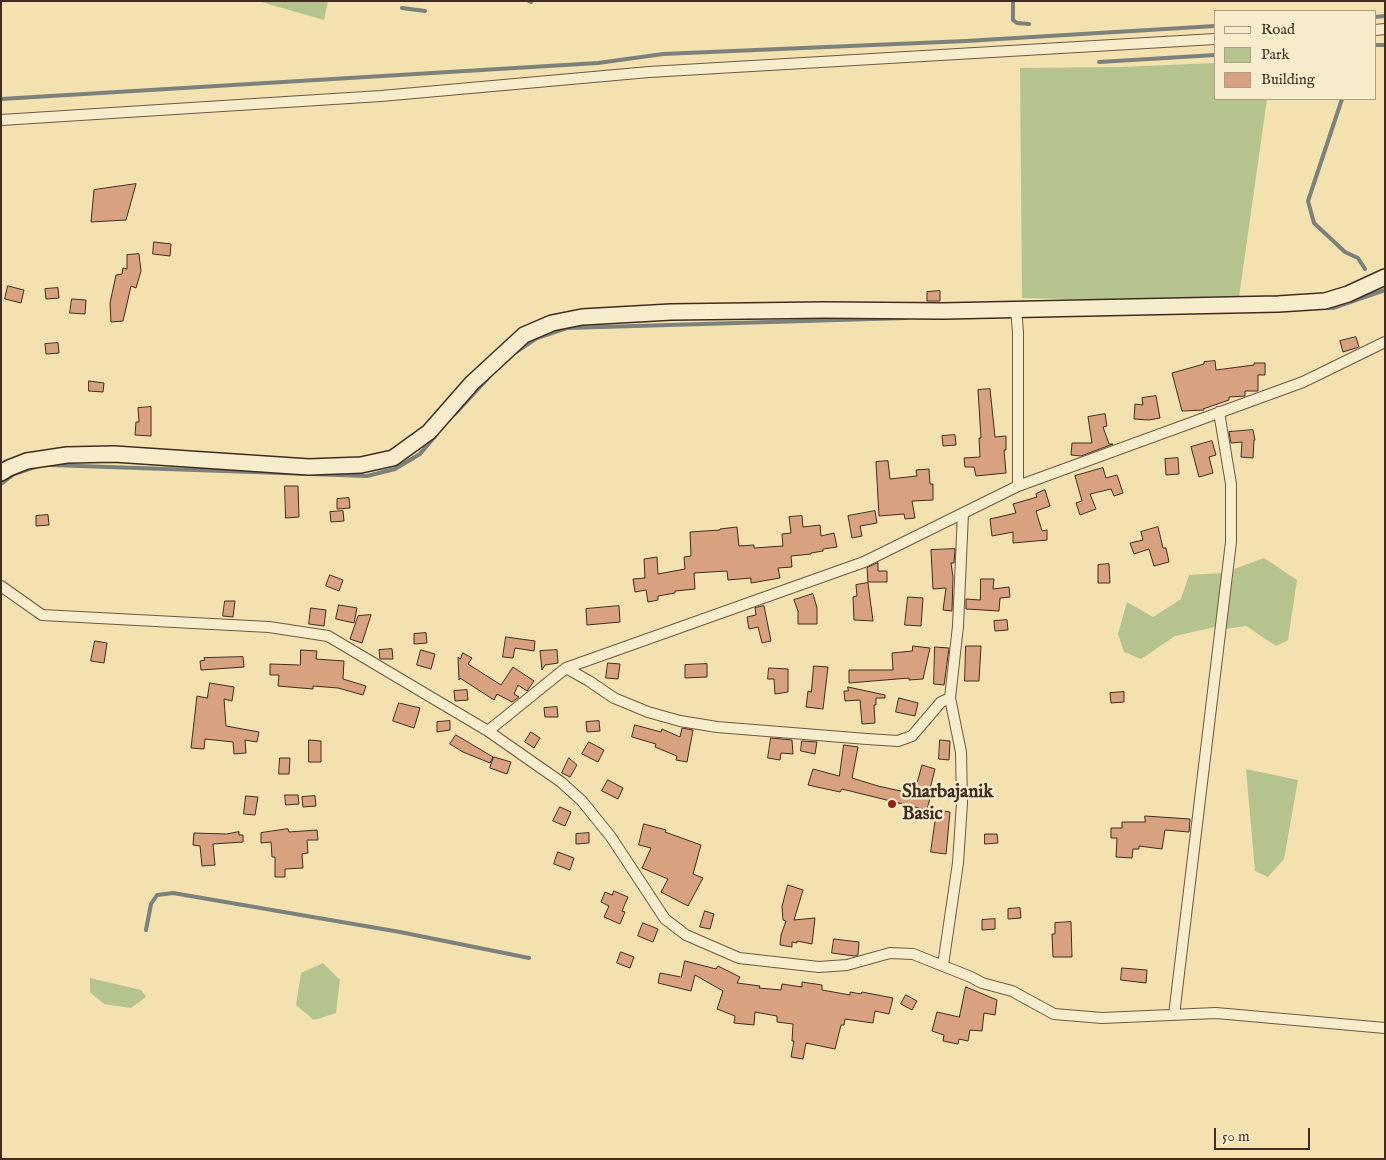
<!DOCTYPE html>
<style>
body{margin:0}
#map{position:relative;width:1386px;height:1160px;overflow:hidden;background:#f3e1b0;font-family:"IM FELL English",serif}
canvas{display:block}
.frame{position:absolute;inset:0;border:2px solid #422c20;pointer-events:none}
.legend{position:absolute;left:1214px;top:10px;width:162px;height:90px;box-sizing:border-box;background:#f7eccc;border:1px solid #af9f87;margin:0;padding:6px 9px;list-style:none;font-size:15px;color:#422c20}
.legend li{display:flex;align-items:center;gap:10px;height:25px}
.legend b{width:25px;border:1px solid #af9f87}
.scale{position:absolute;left:1214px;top:1128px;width:96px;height:22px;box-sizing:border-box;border:2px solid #422c20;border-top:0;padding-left:6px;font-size:15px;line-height:18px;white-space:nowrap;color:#422c20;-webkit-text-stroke:4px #f7eccc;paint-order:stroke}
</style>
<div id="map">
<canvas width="1386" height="1160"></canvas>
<div class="frame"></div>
<ul class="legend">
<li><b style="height:6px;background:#f7eccc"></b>Road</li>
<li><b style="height:14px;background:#b5c48f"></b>Park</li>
<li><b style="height:14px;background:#d8a180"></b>Building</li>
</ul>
<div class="scale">50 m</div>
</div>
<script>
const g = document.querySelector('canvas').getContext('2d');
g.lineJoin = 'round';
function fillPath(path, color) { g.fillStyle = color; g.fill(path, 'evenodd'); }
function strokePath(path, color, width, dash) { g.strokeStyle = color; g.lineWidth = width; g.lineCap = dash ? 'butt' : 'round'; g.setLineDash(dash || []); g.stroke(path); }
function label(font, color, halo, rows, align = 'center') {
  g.font = font + ' "IM FELL English",serif'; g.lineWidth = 4.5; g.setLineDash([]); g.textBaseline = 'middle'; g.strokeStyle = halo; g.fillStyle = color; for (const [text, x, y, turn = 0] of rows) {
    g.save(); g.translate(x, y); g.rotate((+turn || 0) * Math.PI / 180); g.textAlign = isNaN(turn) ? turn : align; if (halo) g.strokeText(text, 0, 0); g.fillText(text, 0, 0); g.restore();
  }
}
fillPath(new Path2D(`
 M258,1H328L324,20Z
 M1215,63V99H1267L1239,297L1105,300L1022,298L1020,68L1120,67Z
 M1264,558L1297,580L1288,640L1276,646L1246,626L1225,629L1234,569Z
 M1222,573L1215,627L1175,636L1141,659L1124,652L1118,634L1127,602L1153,617L1181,599L1189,575Z
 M1246,769L1298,780L1284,859L1268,877L1255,871Z
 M323,963L340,980L336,1013L314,1020L296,1005L301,973Z
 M90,978L141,990L146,997L131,1008L104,1004L90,992Z`), '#b5c48f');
strokePath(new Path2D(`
 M529,1L531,2
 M1013,1V20L1017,23L1029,24
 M402,8L425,11
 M1375,17L1385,16
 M1375,45H1385
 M1099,62L1215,55
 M1,99L598,63L663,54L966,41L1215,26
 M1342,99L1308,201L1314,223L1345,252L1358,258L1365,269
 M1323,308H1333L1385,290
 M516,352L537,338L567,328L906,318
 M455,414L489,377
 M51,465L367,476L395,469L420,454L437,434
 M1,484L14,474L35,467
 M146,930L151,904L157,895L173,893L400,932L529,958`), '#7c817b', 4);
const building = new Path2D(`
 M136,184L126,220L91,222L94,190Z
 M154,242L171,244L170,256L153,254Z
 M139,254L141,271L136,288L131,286L123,321L111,322L110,303L116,275L122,274L123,268L127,269V255Z
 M8,286L24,290L21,303L5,299Z
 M58,288L59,298L46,299L45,289Z
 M940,291V301H927V292Z
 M72,299L86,300L85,314L70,313Z
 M1356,337L1359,347L1343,352L1340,341Z
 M58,343L59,353L46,354L45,344Z
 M1215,361L1216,370L1254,365V363H1265V375H1258V391H1245V396L1229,397V400L1203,409L1204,410L1182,411L1172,373L1204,364V362Z
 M89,381L104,383L103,392L89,391Z
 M990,389L995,437L1006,436V450H1004L1006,473L976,476L974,467H965L964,458L980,457L979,438H981L978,390Z
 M1156,396L1160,418L1149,420L1134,419L1135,404L1143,405L1142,398Z
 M151,407V436L135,435L136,422H139L138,408Z
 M1105,414L1107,426L1103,427L1109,444H1113L1081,456L1071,455L1072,443H1092L1088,417Z
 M1253,430L1255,440H1254L1253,458L1241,457L1242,442L1231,443L1229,432Z
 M955,435L956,445L943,446L942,436Z
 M1212,441L1216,455L1209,457L1213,473L1199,477L1191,447Z
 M1178,458L1179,474L1166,475L1165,459Z
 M888,461L890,479L917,476L916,470L929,469L930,484H933V500L912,501L915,518L905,519L904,514L879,516L876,462Z
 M1103,468L1106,478L1117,475L1123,493L1114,496L1111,489L1090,494L1096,509L1080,515L1076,503L1082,501L1075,476Z
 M285,486H298L299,517L286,518Z
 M1045,490L1050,506L1036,511L1042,531L1047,530V540L1013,543V532L992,536L990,519L1016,513L1013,504L1037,497L1036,494Z
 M349,498L350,508L337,509V499Z
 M343,511L344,521L331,522L330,512Z
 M875,511L877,523L860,526L862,536L852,538L848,516Z
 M48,515L49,525L36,526V516Z
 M802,516L803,527L820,525L821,536L834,533L837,547L823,549V551L811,553V554L791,556L792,567L778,568L780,578L751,583V578L728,580L727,571L694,573L695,589L675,591V593L658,596V600L648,602L646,590L635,592L633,579L645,578L644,559L657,557L658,574L685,569L684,557L691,556L690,532L720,530V529L737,527L739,546L754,545V548L783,546L782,534L791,533L789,517Z
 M1158,527L1163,548H1166L1169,562L1154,566L1149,549L1134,554L1130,543L1143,540L1141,532Z
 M955,549L954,563H951L953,577L952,611L943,610L946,588L933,589L931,550Z
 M878,563V571H887V582H868L867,568Z
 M1109,564L1110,583H1098V565Z
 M330,575L343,580L339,591L326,586Z
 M981,579H994L993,589L1009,587L1010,597L1000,598L999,611L966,609V599L980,600Z
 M868,583L873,621L854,620L853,597L857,596L856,585Z
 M813,594L817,608V624H798V611L794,600Z
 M908,597L923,598L921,626L905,625Z
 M225,601H235L233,617L223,616Z
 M339,605L357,608L354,623L336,619Z
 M619,606L620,622L587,625L586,609Z
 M764,606L771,641L762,643L758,627L749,629L747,617L756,615L755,608Z
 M311,608L326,610L324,626L309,624Z
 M371,615L362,643L350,639L358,616Z
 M1007,620L1008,630L995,631L994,621Z
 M426,633L427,643L414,644V634Z
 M506,637L535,641L534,651L515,648L513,658L503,657Z
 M95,641L107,643L104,663L91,661Z
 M913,646L930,648L923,679L909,680V678L849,683V670H893L892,653L912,651Z
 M966,646H981L979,681H965Z
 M935,647L949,648L944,685L934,684Z
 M392,649L393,659H380L379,650Z
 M301,650L317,651L316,659L344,661L343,679L366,686L363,695L338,688L313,686V689L278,686L279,675H270V664L300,665Z
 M421,650L435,654L431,669L417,665Z
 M557,650L558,663L545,665L542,670L540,651Z
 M463,653L472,658L468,664L501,685L513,667L534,681L527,691L518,685L514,694L519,697L512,702L497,694L494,700L460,678L459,680L458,657L460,659Z
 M243,657L244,667L201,670L200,661L205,660L204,658Z
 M608,663L620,664L618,679L606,678Z
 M707,664V677L685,678V665Z
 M814,666L828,667L823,709L806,707L808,691L811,692Z
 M769,668L788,669V692L775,694L774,679H768Z
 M210,683L234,687L232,701L224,699L226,726L259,732L257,742L245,740L246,753L234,754L233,742L205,739L204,749L191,748L197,696L207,698Z
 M848,687L885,695V698H876V705H874L875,723L862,724L860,700L845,701L844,691H848Z
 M467,690L468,700L455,701L454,691Z
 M1124,692V702L1111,703L1110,693Z
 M899,698L918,703L915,716L896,712Z
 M399,703L420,708L414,728L393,721Z
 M557,707L558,717H545L544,708Z
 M450,721V730L437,732V722Z
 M599,721L600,731L587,732L586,722Z
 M635,725L661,732L662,729L680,737L682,728L693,730L687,762L676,760L677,756L655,747L656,744L632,737Z
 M531,732L540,738L534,748L525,742Z
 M456,735L493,757L490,763L463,752L450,744Z
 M771,738L792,740L793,754L781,753L780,760L768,758Z
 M309,740L321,741V762H309Z
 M940,740L950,741L949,760L939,759Z
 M802,741L817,742L815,754L801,751Z
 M589,742L604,750L598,762L582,754Z
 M844,745L858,747L852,778L878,786L914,794L922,765L935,769L928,797L930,798L927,810L842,789L840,792L808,785L813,769L839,776Z
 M494,757L511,762L507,774L490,768Z
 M280,758H290L289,774H279Z
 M569,758L577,765L570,777L562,773Z
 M608,780L623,788L618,799L602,791Z
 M285,795H298L299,804L286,805Z
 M246,796L258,797L255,815L244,814Z
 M315,796L316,806L303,807L302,797Z
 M560,807L571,812L565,826L553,821Z
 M937,810L950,812L946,854L931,852Z
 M1145,816L1190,819L1189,832L1165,830L1162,849L1139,846V849H1133L1132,858L1116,857L1117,838H1111V828H1122V822H1145Z
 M644,824L666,830L665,832L701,845L693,874L703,878L688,906L661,892L668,879L642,868L651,848L639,845Z
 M288,829L289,832L317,830L318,840H307L308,853L302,854L303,868L285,869V877H275V857H272L271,842L261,843V833Z
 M239,832V835H243V842L213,844L215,865L202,866L200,846L193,845L194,833L226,834Z
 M589,833V843L576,844V834Z
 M985,834H997L998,843L985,844Z
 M558,852L574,858L570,870L554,864Z
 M788,885L803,890L794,920L815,918L812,944L797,941V943L792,942V947L780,945L781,935L786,921L783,920L782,907Z
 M614,891L628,897L622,911L625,912L620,924L604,917L609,906L601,902L605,892L612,895Z
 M1020,908L1021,918L1008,919V909Z
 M705,911L714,914L710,929L700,927Z
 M995,919V929L982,930V920Z
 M1071,922L1072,957H1053L1052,934H1055V923Z
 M643,923L658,929L653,942L638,936Z
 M834,939L859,942L858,955L854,956L832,953Z
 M621,952L634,957L630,968L617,963Z
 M685,961L716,969L718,966L740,977L737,983L760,986L759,988L781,990L782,984L802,987V982L822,985V990L850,995V992L861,994L862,992L893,998L889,1014L875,1011L873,1023L845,1019L844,1025H841L835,1049L806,1043L803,1059L791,1057L794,1041H792L793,1024L777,1022V1016L755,1012L754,1025L734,1023L735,1016L717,1009L723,991L695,975L691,991L658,983L660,973L681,977Z
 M1122,968L1147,970L1146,983L1121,980Z
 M966,987L997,1000L995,1015L984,1013L982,1031L970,1030L968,1041L959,1039L958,1044L943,1041L944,1035L932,1031L937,1012L959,1017Z
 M906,995L917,1001L912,1010L901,1004Z`);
fillPath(building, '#d8a180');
strokePath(building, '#422c20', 1);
const street = new Path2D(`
 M1375,30L1385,29
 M1,120L381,96L649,72L1215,39
 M1016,309L1018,332V486
 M1,586L42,615L269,627L328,636L488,731L566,668L864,562L1018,486L1303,382L1385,342
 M566,668L589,681L614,698L648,712L680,721L717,727L867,739L898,741L912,736L941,702L950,698
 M488,731L561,782L582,801L611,837L665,919L686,935L739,958L819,967L847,965L890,953L913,954L971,977L982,983L1012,991L1054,1014L1102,1018L1216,1013L1385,1028
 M943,965L958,863L962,803L961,752L950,698L958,626L963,513
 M1174,1015L1231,542V484L1219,412`);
const secondary = new Path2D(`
 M1,473L9,468L27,461L67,455L114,454L309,467L361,465L393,458L429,432L472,383L524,335L552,323L582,317L671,312L824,310L943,311L1278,304L1325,301L1348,294L1385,277`);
strokePath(street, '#6e5944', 12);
strokePath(secondary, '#422c20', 18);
strokePath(street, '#f7eccc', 10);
strokePath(secondary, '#f7eccc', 15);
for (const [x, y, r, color] of [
 [892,804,5,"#8f2418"]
]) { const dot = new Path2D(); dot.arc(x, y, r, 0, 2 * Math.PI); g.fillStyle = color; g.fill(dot); strokePath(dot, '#f7eccc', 2); }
label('bold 19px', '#422c20', '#f7eccc', [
 ["Sharbajanik",902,793],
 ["Basic",902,815]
], 'left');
</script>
